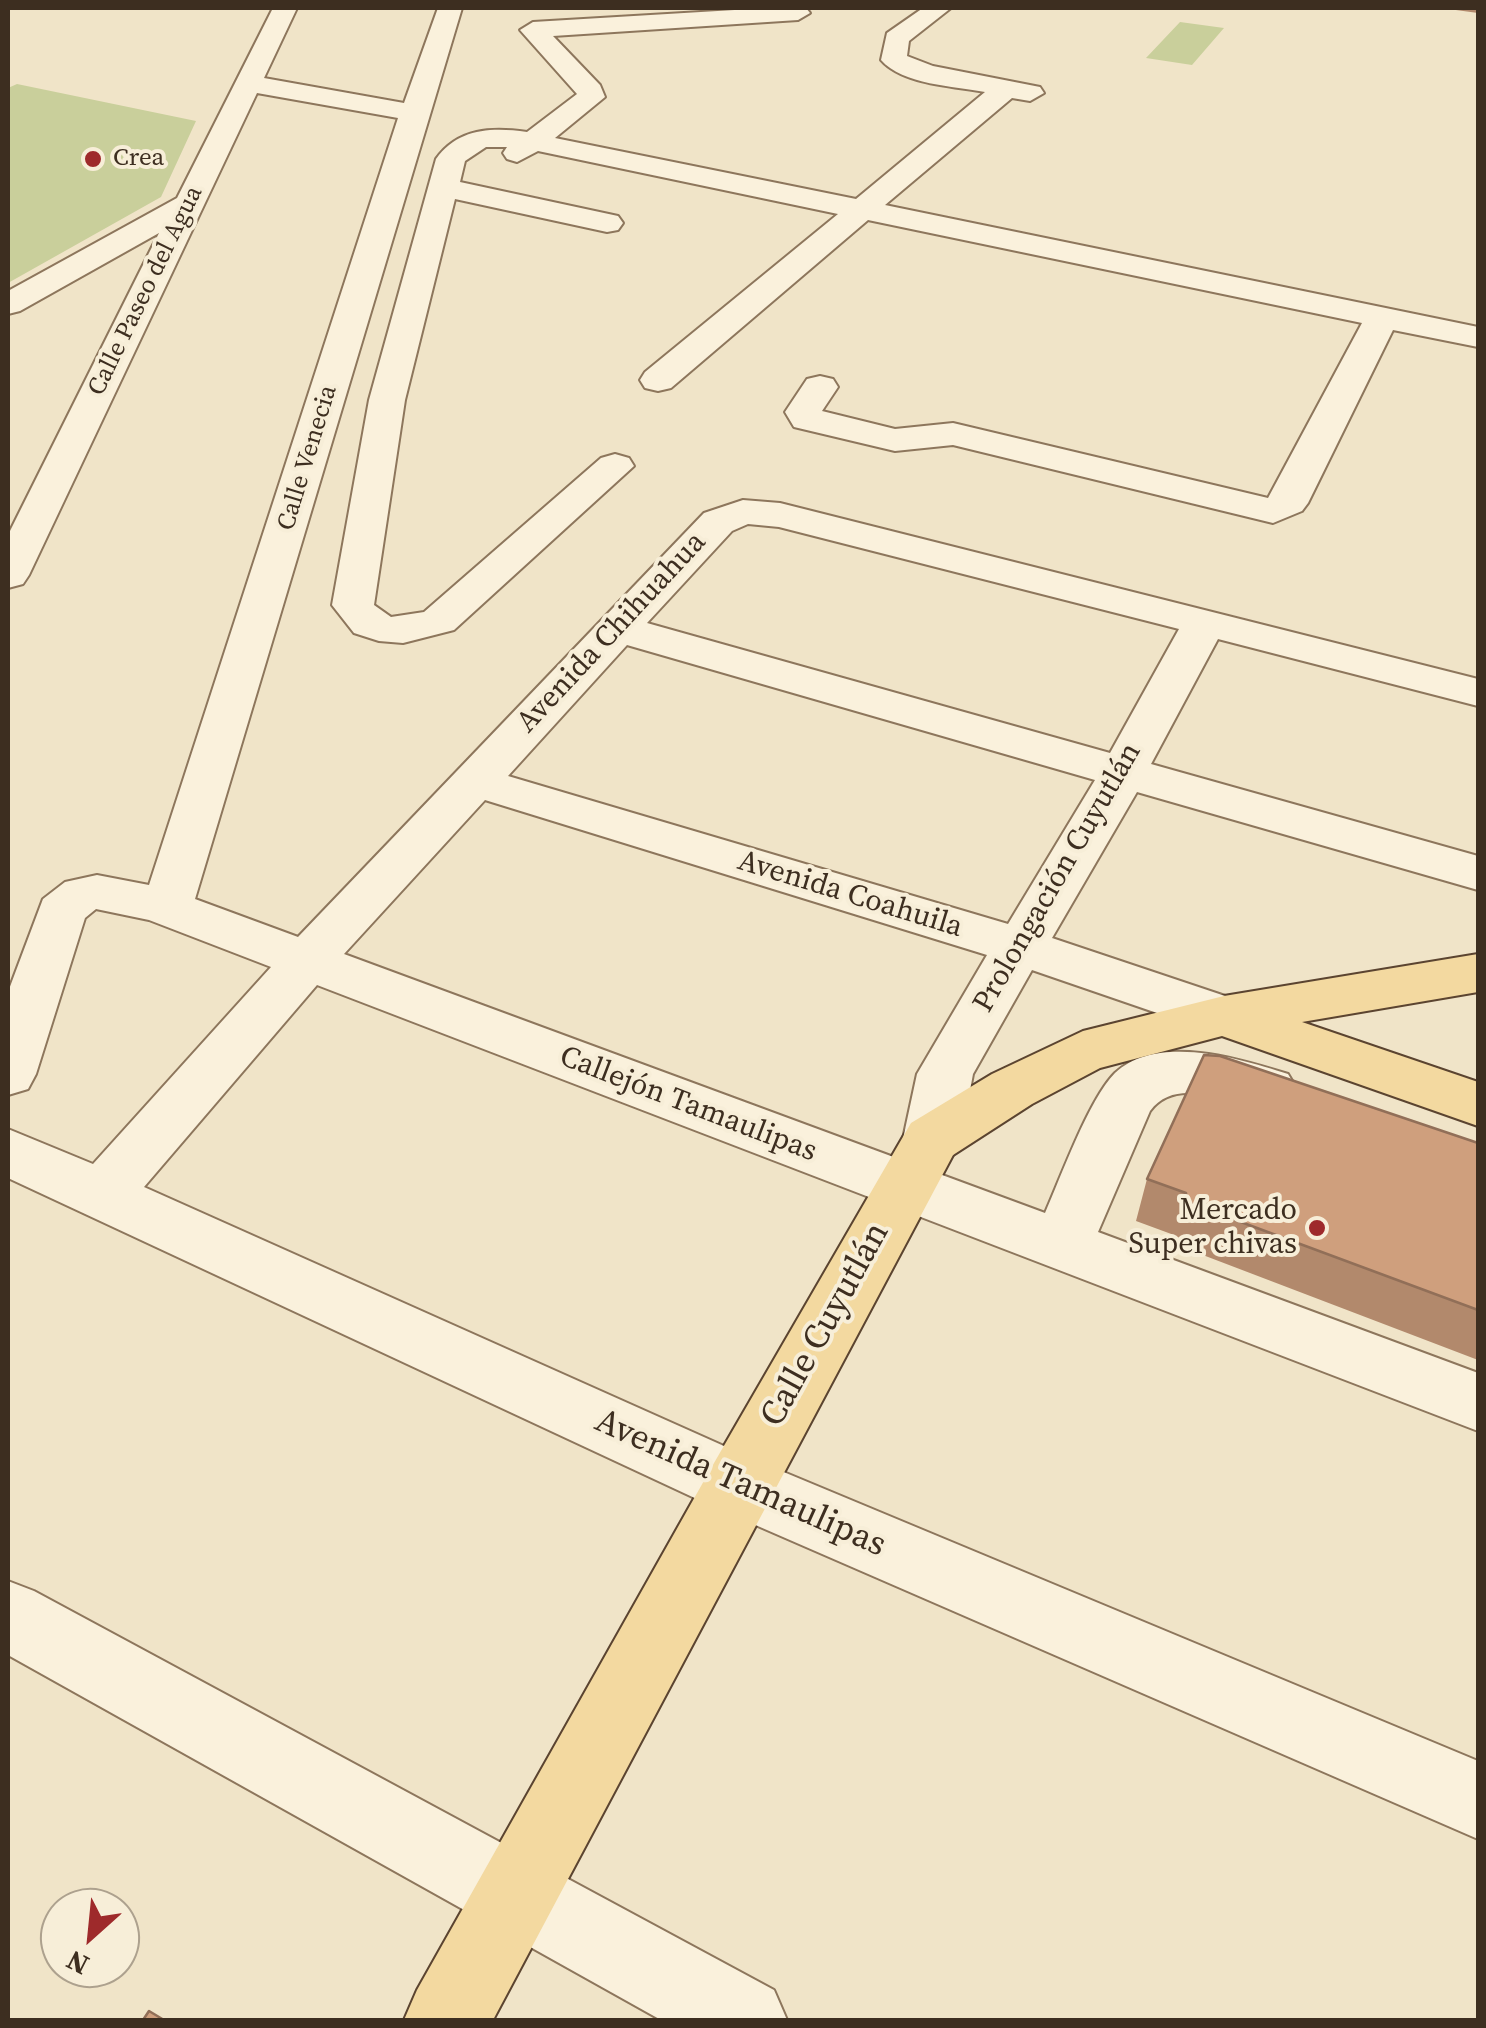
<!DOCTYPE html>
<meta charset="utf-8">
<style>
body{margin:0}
#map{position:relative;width:1486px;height:2028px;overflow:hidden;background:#f0e4c8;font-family:"Source Serif 4",serif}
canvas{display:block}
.frame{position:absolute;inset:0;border:10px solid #3d2e20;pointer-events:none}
.north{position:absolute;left:40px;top:1888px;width:100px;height:100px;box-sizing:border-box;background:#f7eed8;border:2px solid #ada18e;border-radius:50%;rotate:207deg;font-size:28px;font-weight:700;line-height:40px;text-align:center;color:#3d2e20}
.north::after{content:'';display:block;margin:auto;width:35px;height:45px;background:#9e2a2b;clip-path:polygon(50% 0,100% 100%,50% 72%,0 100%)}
</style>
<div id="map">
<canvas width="1486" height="2028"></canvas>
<div class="frame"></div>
<div class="north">N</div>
</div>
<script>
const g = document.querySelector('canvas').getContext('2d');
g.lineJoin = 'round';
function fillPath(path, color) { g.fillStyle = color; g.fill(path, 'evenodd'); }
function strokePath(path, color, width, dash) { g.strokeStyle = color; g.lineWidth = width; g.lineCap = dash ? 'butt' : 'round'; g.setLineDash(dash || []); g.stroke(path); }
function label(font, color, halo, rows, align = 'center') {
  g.font = font + ' "Source Serif 4",serif'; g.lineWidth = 8; g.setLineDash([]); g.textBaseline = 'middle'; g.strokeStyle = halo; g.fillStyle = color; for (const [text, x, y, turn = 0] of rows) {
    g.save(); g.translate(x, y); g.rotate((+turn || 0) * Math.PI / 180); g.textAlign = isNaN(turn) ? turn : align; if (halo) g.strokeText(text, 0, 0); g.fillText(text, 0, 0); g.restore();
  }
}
fillPath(new Path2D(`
 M1180,22L1224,28L1192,65L1146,58Z
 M17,84L196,121L161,197L8,283V88Z`), '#c9cf9b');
const minor = new Path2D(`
 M273,8H297L264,78L404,103L438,8H462L195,899L298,937L704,513L743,500L780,503L1478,679V706L1218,639L1151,764L1478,856V890L1137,792L1052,938L1243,1002L1252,1016L1243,1030L1224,1036L1032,970L973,1074L961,1139L953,1155L932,1162L911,1155L903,1139L917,1074L987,955L485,800L344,954L1045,1213C1061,1177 1089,1099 1115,1073C1158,1033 1241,1059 1288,1074L1297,1089L1288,1104C1281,1106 1272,1110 1265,1109C1229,1105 1178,1074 1150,1111L1098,1232L1478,1373V1431L317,985L144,1187L762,1463L1478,1761V1839L714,1507L8,1178V1129L93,1164L271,967L149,920L96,909L85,918L36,1074L28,1089L8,1095V992L43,899L65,882L97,875L149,885L398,118L257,93L29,575L23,584L8,588V535L159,233L20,311L8,314V291L177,198ZM748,524L779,527L1179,629L1110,753L647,623L732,531ZM627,645L1095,780L1008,924L508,776Z
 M768,8H806L810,13L798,20L553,36L600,85L605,97L555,138L856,199L985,92C954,86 903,85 881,60L887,33L923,8H951L909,41L907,56L933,66L1040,87L1044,93L1030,101L1012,98L885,205L1478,327V347L1393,330L1308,503L1302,511L1273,523L953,445L895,451L794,427L785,412L807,379L820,376L833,379L838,387L822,411L895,429L953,423L1268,498L1362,323L868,220L671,388L658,391L645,388L640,380L645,372L838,214L538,151L517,162L507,159L503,153L507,147H486L465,161L460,182L618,216L623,223L618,230L607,232L455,199L405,400L374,605L391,617L424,612L601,458L615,454L629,458L634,466L454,630L403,643L379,641L354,633L332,605L369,400L436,159C458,128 492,127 527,132L577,94L520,30L533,22Z
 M8,1581L34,1591L774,1990L787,2020H661L8,1655Z`);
const major = new Path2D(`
 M1478,954V992L1302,1022L1478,1082V1126L1222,1036L1100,1068L1032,1104L953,1155L493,2020H404L417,1990L714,1463L911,1123L992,1074L1083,1031L1224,996Z`);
strokePath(minor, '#8d765c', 4);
strokePath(major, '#5b4430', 4);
fillPath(minor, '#faf1dc');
fillPath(major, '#f3d9a0');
fillPath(new Path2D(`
 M1441,8H1478V13Z
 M1478,1143V1360L1174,1244V1235L1136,1221L1147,1179Z`), '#b2896c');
const building = new Path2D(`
 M1204,1055L1220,1056L1478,1143V1310L1187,1202L1186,1193L1147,1179Z
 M149,2011L164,2020H143Z`);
fillPath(building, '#cf9f7d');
strokePath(building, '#916f58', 2.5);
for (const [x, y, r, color] of [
 [93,159,10,"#9e2a2b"],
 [1317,1228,10,"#9e2a2b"]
]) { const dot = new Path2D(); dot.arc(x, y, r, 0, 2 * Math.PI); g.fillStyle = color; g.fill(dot); strokePath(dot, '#f7eed8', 4); }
label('25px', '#3d2e20', '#f7eed8', [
 ["Crea",113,159]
], 'left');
label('25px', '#3d2e20', '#f7eed8', [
 ["Calle Paseo del Agua",146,291,-64],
 ["Calle Venecia",308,458,-73]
]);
label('30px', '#3d2e20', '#f7eed8', [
 ["Avenida Chihuahua",612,633,-47],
 ["Prolongación Cuyutlán",1058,878,-60],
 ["Avenida Coahuila",850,895,17],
 ["Callejón Tamaulipas",688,1105,21]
]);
label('30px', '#3d2e20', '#f7eed8', [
 ["Mercado",1297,1211],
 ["Super chivas",1297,1245]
], 'right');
label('35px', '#3d2e20', '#f7eed8', [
 ["Calle Cuyutlán",826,1325,-61],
 ["Avenida Tamaulipas",740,1484,24]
]);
</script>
